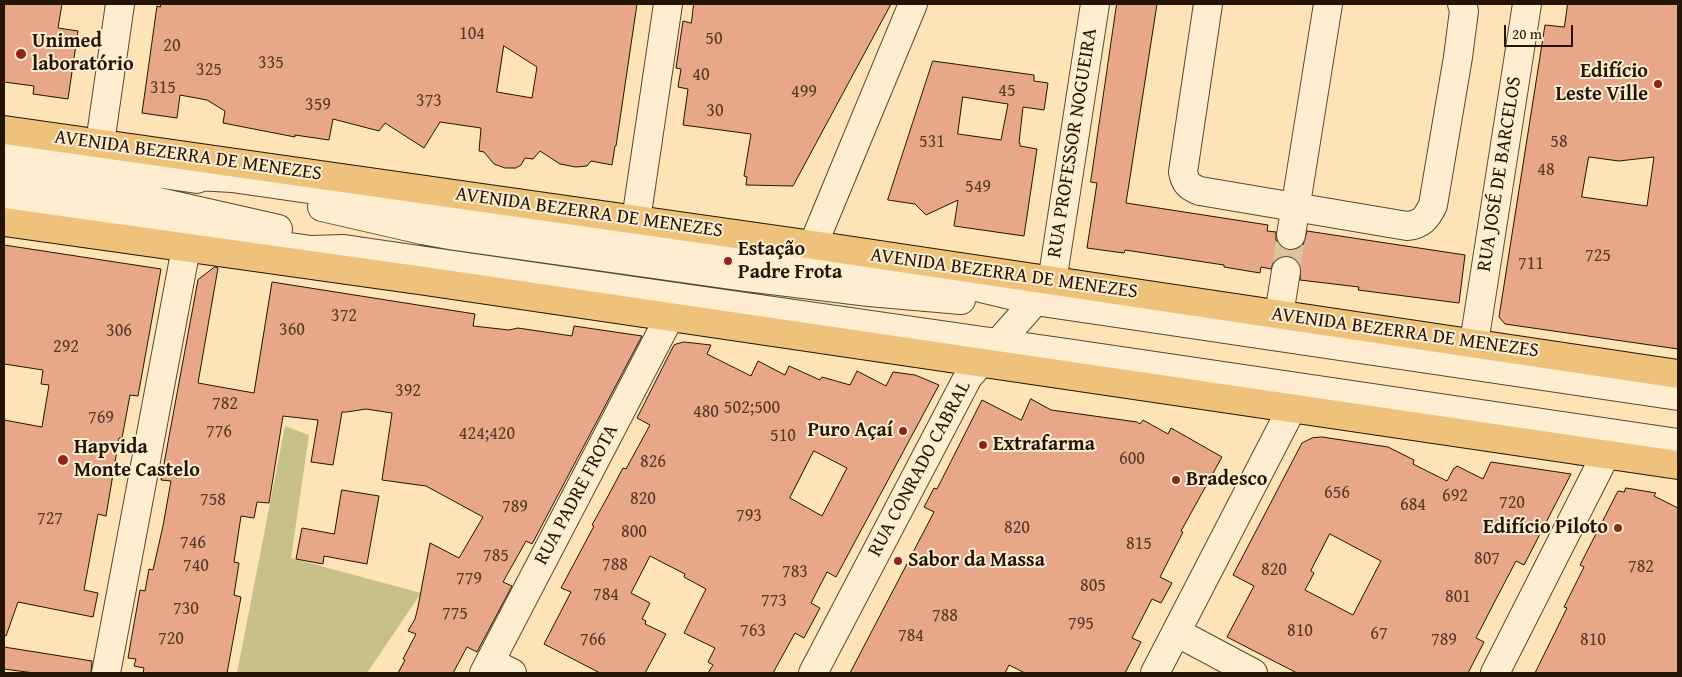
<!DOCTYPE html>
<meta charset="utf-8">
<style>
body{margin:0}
#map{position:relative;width:1682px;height:677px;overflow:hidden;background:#fde3b6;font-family:"Gentium Book Plus",serif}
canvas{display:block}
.frame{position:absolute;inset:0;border:5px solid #241404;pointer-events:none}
.scale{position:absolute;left:1504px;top:25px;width:69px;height:22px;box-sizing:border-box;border:2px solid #241404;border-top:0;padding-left:6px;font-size:15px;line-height:18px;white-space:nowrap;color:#241404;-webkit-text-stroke:4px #feedd0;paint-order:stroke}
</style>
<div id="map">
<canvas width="1682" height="677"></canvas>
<div class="frame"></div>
<div class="scale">20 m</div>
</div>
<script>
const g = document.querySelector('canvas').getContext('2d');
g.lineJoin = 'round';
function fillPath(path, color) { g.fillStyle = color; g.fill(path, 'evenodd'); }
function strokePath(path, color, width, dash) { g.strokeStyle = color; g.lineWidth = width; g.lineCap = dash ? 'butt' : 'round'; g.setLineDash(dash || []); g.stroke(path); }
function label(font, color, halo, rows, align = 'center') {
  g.font = font + ' "Gentium Book Plus",serif'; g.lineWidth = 4; g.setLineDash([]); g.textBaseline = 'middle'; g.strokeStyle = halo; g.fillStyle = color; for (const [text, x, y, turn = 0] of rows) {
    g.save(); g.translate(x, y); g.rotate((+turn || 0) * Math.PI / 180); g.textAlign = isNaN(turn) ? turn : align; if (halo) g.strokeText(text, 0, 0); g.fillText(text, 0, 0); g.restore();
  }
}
fillPath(new Path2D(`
 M285,426L309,435L291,558L421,593L367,673H237Z`), '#c7c189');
const building = new Path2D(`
 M4,4H62L58,28L78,31L68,99L33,94L34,86L4,82Z
 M161,4H637L616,146H615L612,165L591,161L587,166L576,167L560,164L540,151L533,159L525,158L521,165L516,168H505L494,164L484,152L479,151L481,128L440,122L424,148L385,123L379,131L333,119L329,140L295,135V137L223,123L225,111L207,100L180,95L177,118L142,113L157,6L160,7ZM504,46L537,67L532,98L497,92Z
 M694,4H891L793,186L746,185L747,177L744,176L751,134L683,125L688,89L678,87L681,69L676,68L683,21L691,23Z
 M1117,4H1157L1126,203L1268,225L1267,231L1276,232V240L1281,247L1289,250H1296L1303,245L1307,231L1465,255L1459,303L1358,290L1359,287L1300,280V265L1295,259L1288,256L1280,257L1274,261L1271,269L1261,267L1260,273L1224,267V265L1125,250L1124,253L1087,248L1097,183L1091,182Z
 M1568,4H1678V349L1505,324L1499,317L1545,25L1564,27ZM1589,157L1619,161L1654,157L1647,206L1582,197Z
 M933,61L1034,75V81L1048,83L1044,110L1023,107L1019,143H1020V146L1037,149L1024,236L954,226L958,200L926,215L915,204L888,200ZM963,97L1008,104L1001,140L958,134Z
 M4,245L161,269L138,396L130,395L122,438H119L106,516L98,514L84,590L98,593L93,617L18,602L6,636L4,635V420L42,427L49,385L41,384L43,370L4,364Z
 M215,267L218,268L198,383L254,393L272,282L475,314L473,326L509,330L518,328L572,336L574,326L642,336L532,544L526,541L503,582L512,586L477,652L467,647L453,673H398L405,660L403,659L416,634L408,631L415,619L418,607L430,543L459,558L483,517L426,486L382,480L392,413L366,409L347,412H342L333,465L311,462L318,420L283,416L269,503L257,502L254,518L241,516L234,562L239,563L234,595L241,597L227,673H143L144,668L134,666L136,659L128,658L140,590L145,591L149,569L153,570L163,526L171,481L161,480L198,280Z
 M684,342L711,345L707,354L751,376L758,361L785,375L789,366L820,380L822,377L850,385L857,371L886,386L893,372L915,375L939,385L836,577L827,572L811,603L820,608L804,638L795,633L773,673H708L713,665L708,662L715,648L684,633L706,589L684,577L685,574L650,556L631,593L650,603L642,619L646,621L645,624L666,634L645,673H600L544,644L571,592L561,588L594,526L592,525L607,498L623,468L626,469L650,425L637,418L674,345ZM814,451L847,468L822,516L790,498Z
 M1031,399L1051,410L1137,422L1140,424L1143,420L1168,434L1171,428L1222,457L1181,531L1183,532L1160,577L1172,583L1161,603L1152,599L1132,638L1141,642L1125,673H1025L1009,665L1005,673H850L934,512L924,507L934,488L937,489L982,400L1021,420Z
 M1322,437L1388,447L1414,460L1413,464L1447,481L1454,468H1455L1457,466L1483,479L1491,462L1571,474L1524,565L1516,561L1495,601L1476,638L1484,642L1468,673H1297L1227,637L1254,586L1233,575L1302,443L1312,438ZM1330,534L1381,561L1353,615L1305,590L1314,573L1311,571Z
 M1626,488L1656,493L1654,496L1678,508V673H1535L1567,608L1564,607L1584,567L1580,565L1618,491L1624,492Z
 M342,490L379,496L367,564L324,556L323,564L296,559L302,528L334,534Z
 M4,647L92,661L91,673H34L4,669Z`);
fillPath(building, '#e8a789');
strokePath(building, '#241404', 1);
strokePath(new Path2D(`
 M1286,271L1291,235`), '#dcc49b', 28, [28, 14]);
const minor = new Path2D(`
 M1208,4L1183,172C1185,183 1189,187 1200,191L1407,226C1421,225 1427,218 1433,205L1458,57L1464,11L1462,4
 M100,143L120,4
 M4,151L197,179
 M179,175L232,178L955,282L1035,301L1678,396
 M4,179L141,198L278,229
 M4,206L311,250L344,249L460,266L1074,354L1678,443
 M322,207L422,230L455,236L745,277L869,292L961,300
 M636,220L668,4
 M1291,235L1328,4
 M813,245L913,4
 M1279,315L1286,271
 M1474,343L1527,4
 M1176,632L1253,673
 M490,662L512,673
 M106,673L186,248
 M484,673L669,318
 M813,673L968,377L1052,282L1095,4
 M1155,673L1292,408
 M1495,673L1606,454`);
const major = new Path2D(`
 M4,130L813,245L1678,374
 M4,222L425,281L1678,465`);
strokePath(minor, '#5a4830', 30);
strokePath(major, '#241404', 30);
strokePath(minor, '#feedd0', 28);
strokePath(major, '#eec27b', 28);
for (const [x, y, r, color] of [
 [21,54,6,"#8f2418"],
 [1658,84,5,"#8f2418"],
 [728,261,5,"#8f2418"],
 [903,431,5,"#8f2418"],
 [983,445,5,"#8f2418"],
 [63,460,6,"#8f2418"],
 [1176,480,5,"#8f2418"],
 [1618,528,5,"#8f2418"],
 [898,561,5,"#8f2418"]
]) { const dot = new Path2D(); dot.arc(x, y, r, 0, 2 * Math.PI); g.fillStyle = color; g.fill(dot); strokePath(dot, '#feedd0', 2); }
label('18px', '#553925', null, [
 ["104",472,34],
 ["50",714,39],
 ["20",172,46],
 ["335",271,63],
 ["325",209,70],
 ["40",701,75],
 ["315",163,88],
 ["45",1007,91],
 ["499",804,92],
 ["373",429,101],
 ["359",318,105],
 ["30",715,111],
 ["531",932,142],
 ["58",1559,142],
 ["48",1546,170],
 ["549",978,187],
 ["725",1598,256],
 ["711",1531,264],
 ["372",344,316],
 ["360",292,330],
 ["306",119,331],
 ["292",66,347],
 ["392",408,391],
 ["782",225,404],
 ["502;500",752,408],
 ["480",706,412],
 ["769",101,418],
 ["776",219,432],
 ["424;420",487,434],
 ["510",783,436],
 ["600",1132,459],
 ["826",653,462],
 ["656",1337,493],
 ["692",1455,496],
 ["820",643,499],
 ["758",213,500],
 ["720",1512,503],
 ["684",1413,505],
 ["789",515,507],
 ["793",749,516],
 ["727",50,519],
 ["820",1017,528],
 ["800",634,532],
 ["746",193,543],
 ["815",1139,544],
 ["785",496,556],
 ["807",1487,559],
 ["788",615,565],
 ["740",196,566],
 ["782",1641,567],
 ["820",1274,570],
 ["783",795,572],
 ["779",469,579],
 ["805",1093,586],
 ["784",606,595],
 ["801",1458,597],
 ["773",774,601],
 ["730",186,609],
 ["775",455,614],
 ["788",945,616],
 ["795",1081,624],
 ["763",753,631],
 ["810",1300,631],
 ["67",1379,634],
 ["784",911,636],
 ["720",171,639],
 ["766",593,640],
 ["789",1444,640],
 ["810",1593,640]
]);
label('bold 20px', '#241404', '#feedd0', [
 ["Unimed",32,42],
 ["laboratório",32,65],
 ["Edifício",1648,72,"right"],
 ["Leste Ville",1648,95,"right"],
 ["Estação",738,250],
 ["Padre Frota",738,273],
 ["Puro Açaí",893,431,"right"],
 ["Extrafarma",993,445],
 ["Hapvida",74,448],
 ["Monte Castelo",74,471],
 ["Bradesco",1186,480],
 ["Edifício Piloto",1608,528,"right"],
 ["Sabor da Massa",908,561]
], 'left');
label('20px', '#241404', '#feedd0', [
 ["RUA PROFESSOR NOGUEIRA",1073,143,-81],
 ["AVENIDA BEZERRA DE MENEZES",188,156,8],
 ["RUA JOSÉ DE BARCELOS",1500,174,-81],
 ["AVENIDA BEZERRA DE MENEZES",589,213,8],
 ["AVENIDA BEZERRA DE MENEZES",1004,274,8],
 ["AVENIDA BEZERRA DE MENEZES",1405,333,8],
 ["RUA CONRADO CABRAL",920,469,-62],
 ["RUA PADRE FROTA",577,495,-62]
]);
</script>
